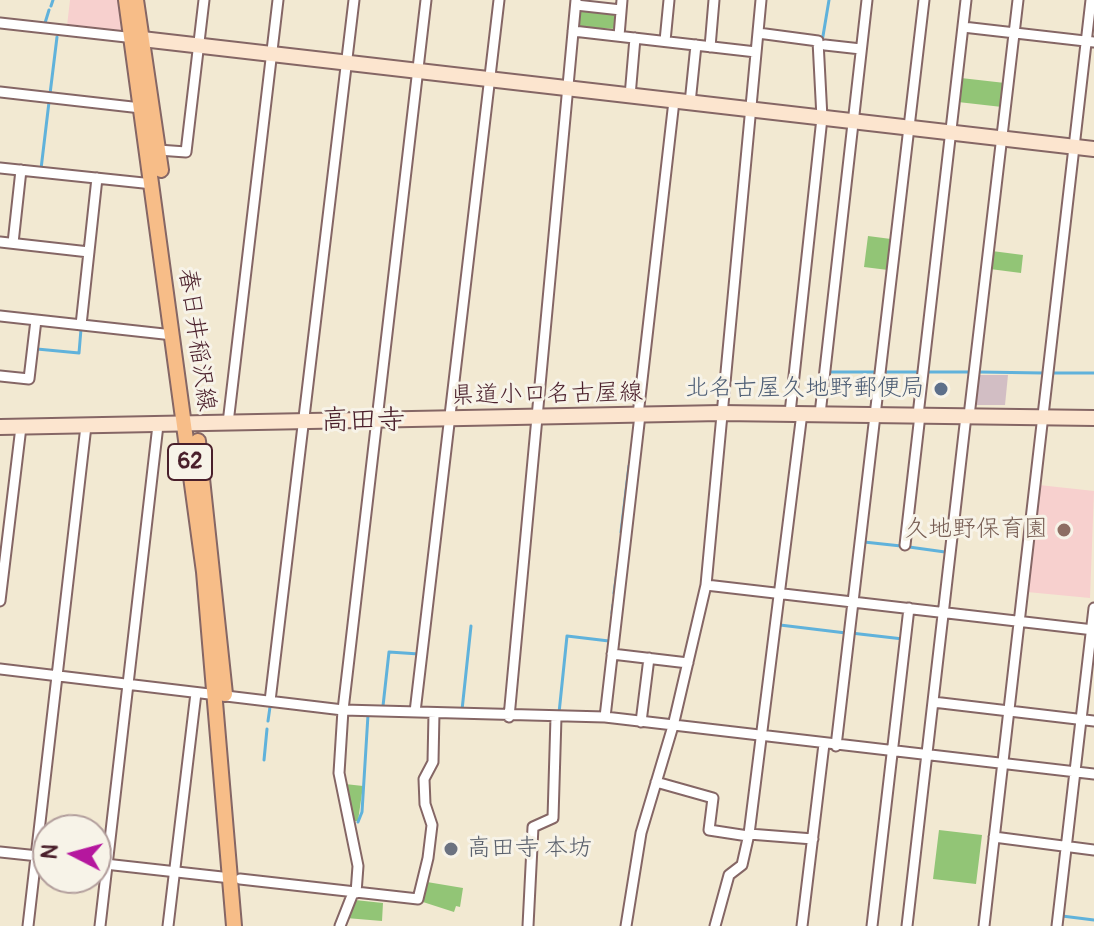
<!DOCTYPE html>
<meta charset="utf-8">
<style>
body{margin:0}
#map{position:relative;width:1094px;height:926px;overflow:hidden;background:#f2e9d2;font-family:Pangolin,sans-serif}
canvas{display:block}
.north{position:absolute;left:32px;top:814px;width:80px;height:80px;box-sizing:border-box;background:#f7f3e8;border:2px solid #b29e9c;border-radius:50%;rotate:276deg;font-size:22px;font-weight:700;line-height:32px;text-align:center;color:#4a1f2b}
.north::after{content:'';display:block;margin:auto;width:28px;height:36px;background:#b5179e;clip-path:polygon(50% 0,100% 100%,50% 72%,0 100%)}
</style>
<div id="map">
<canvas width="1094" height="926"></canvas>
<div class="north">N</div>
</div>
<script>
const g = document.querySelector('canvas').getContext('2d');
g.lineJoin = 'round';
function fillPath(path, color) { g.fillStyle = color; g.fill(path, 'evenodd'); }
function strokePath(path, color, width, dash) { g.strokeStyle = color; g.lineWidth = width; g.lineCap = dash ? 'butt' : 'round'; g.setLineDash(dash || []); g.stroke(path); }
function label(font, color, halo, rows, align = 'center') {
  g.font = font + ' Pangolin,"Klee One",sans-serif'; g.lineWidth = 6; g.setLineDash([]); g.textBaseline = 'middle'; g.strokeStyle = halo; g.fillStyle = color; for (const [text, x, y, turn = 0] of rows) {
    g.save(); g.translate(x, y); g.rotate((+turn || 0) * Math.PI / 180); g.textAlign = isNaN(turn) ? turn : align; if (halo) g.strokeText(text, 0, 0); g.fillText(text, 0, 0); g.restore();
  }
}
fillPath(new Path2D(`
 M70,0H118L121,31L67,26Z
 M1039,485L1094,491L1090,598L1027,592Z`), '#f7d0ce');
fillPath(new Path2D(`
 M978,375H1008L1005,405H975Z`), '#d2bec4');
fillPath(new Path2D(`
 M582,8L616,12L617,29L580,27L577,23Z
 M961,78L1005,83L1002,107L958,102Z
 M868,236L891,239L888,270L864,267Z
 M992,251L1023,255L1021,273L990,269Z
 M345,784L363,786L358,821H354Z
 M939,830L982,835L976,884L933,879Z
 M427,882L463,888L460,907L456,906L454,912L423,902Z
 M355,900L383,903L382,921L346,918Z`), '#92c576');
strokePath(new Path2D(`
 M51,6L53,0
 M45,23L49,10
 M822,42L829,0
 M50,94L57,37
 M41,169L49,102
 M37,349L79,353L81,329
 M829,372H876
 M886,372H919
 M928,372H971
 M979,372L1043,373
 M1054,373H1094
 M621,532L629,466
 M864,542L901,546
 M909,547L945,552
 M614,593L618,565
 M612,613L613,605
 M780,625L846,633
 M851,633L903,639
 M383,706L389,652L419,654
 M462,710L471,626
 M559,713L567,636L609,641
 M268,721L270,707
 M264,760L267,729
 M358,822L362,812L368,715
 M1062,916L1094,920`), '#60b2db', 3);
const street = new Path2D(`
 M576,5L621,10
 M0,23L135,38
 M963,27L1094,42
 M573,31L756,52
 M758,33L818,41L822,118L790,413
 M619,36L622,0
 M665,41L669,0
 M825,45L861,49
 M710,47L714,0
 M0,92L141,108
 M630,96L635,38
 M690,103L696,45
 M158,150L186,152L204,0
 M0,168L153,184
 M0,242L89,252
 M13,243L21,170
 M0,316L173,335
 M81,325L97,178
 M0,376L29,379L36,320
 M820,414L867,0
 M638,415L674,101
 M918,415L966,0
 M969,416L1018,0
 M228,423L278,0
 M905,545L920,415
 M706,585L1094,630
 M0,601L21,427
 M612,654L688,663
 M0,669L343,710L605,717L1094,774
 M270,701L354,0
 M933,702L1094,721
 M415,712L499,0
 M509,717L576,0
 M605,717L640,415
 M641,722L649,658
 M836,746L924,0
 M656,782L713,798L709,830L748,836
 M749,834L813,839
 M994,837L1094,850
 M0,852L48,857
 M96,863L231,878
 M240,879L418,899L428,858L432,825L425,804L424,779L433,762L434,713
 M356,893L358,866L339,773L343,710L426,0
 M28,926L86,426
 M100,926L158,425
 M168,926L196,693
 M340,926L353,893
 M528,926L533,827L553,818L556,717
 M626,926L641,833L673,726L706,585L761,0
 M715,926L729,875L742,865L749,834L802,413
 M802,926L824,744
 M872,926L909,608
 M907,926L966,416
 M984,926L1091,0
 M1057,926L1094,608`);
const secondary = new Path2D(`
 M142,39L1094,149
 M0,427L721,413L1094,418`);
const primary = new Path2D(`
 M126,0L204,572L234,926
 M136,0L161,170
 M198,441L225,694`);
strokePath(street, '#856665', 13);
strokePath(secondary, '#856665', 18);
strokePath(primary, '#856665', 18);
strokePath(street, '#fff', 9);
strokePath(secondary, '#fce5cf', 14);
strokePath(primary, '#f7bd88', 14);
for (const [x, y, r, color] of [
 [941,389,8,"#5c6f8a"],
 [1064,530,8,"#8d6e63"],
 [451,849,8,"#6b7280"]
]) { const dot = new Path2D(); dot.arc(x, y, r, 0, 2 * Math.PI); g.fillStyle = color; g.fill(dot); strokePath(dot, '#f7f3e8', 3); }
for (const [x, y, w] of [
 [190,462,44]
]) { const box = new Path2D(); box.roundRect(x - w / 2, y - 18, w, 36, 6); g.fillStyle = '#f7f3e8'; g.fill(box); strokePath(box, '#4a1f2b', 2); }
label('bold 22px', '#4a1f2b', null, [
 ["62",190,462]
]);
label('24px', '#4a1f2b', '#f7f3e8', [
 ["春日井稲沢線",196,340,82],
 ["県道小口名古屋線",547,395,-1]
]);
label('24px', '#4e5e75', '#f7f3e8', [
 ["北名古屋久地野郵便局",925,389]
], 'right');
label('24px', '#785e54', '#f7f3e8', [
 ["久地野保育園",1048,530]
], 'right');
label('24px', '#5b616d', '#f7f3e8', [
 ["高田寺 本坊",467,849]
], 'left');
label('28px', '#4a1f2b', '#f7f3e8', [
 ["高田寺",363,422]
]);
</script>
